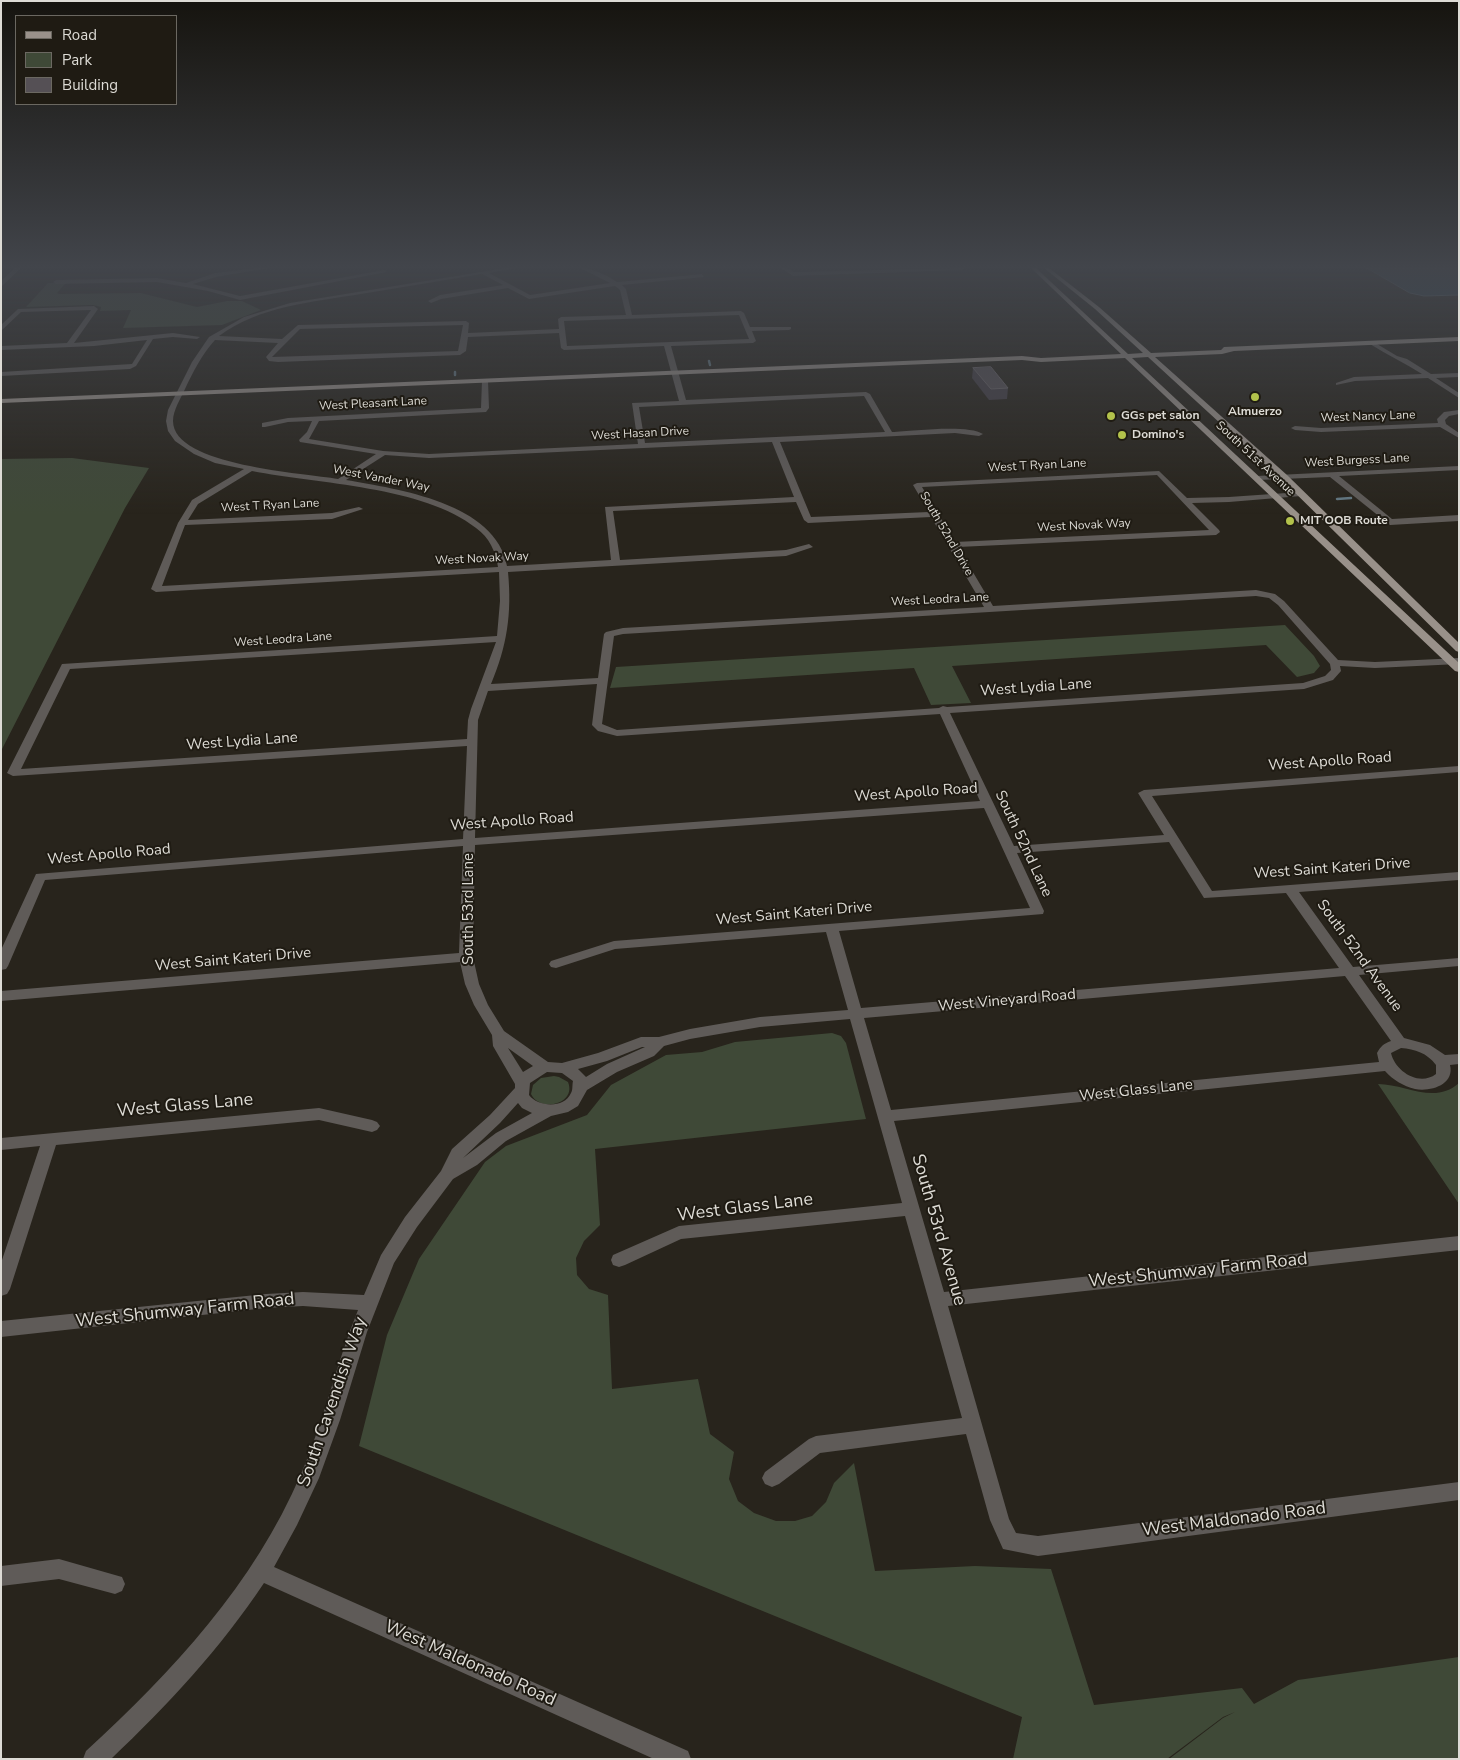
<!DOCTYPE html>
<style>
body{margin:0}
#map{position:relative;width:1460px;height:1760px;overflow:hidden;background:#28241c;font-family:"Nunito Sans",sans-serif}
canvas{display:block}
.frame{position:absolute;inset:0;border:2px solid #dddbd5;pointer-events:none}
.legend{position:absolute;left:15px;top:15px;width:162px;height:90px;box-sizing:border-box;background:#1f1b13;border:1px solid #6b6861;margin:0;padding:6px 9px;list-style:none;font-size:15px;color:#dddbd5}
.legend li{display:flex;align-items:center;gap:10px;height:25px}
.legend b{width:25px;border:1px solid #6b6861}
</style>
<div id="map">
<canvas width="1460" height="1760"></canvas>
<div class="frame"></div>
<ul class="legend">
<li><b style="height:6px;background:#99918a"></b>Road</li>
<li><b style="height:14px;background:#3f4937"></b>Park</li>
<li><b style="height:14px;background:#555055"></b>Building</li>
</ul>
</div>
<script>
const g = document.querySelector('canvas').getContext('2d');
g.lineJoin = 'round';
function fillPath(path, color) { g.fillStyle = color; g.fill(path, 'evenodd'); }
function strokePath(path, color, width, dash) { g.strokeStyle = color; g.lineWidth = width; g.lineCap = dash ? 'butt' : 'round'; g.setLineDash(dash || []); g.stroke(path); }
function label(font, color, halo, rows, align = 'center') {
  g.font = font + ' "Nunito Sans",sans-serif'; g.lineWidth = 4; g.setLineDash([]); g.textBaseline = 'middle'; g.strokeStyle = halo; g.fillStyle = color; for (const [text, x, y, turn = 0] of rows) {
    g.save(); g.translate(x, y); g.rotate((+turn || 0) * Math.PI / 180); g.textAlign = isNaN(turn) ? turn : align; if (halo) g.strokeText(text, 0, 0); g.fillText(text, 0, 0); g.restore();
  }
}
fillPath(new Path2D(`
 M48,283H66L57,293L59,294L141,293L197,307L227,301H242L261,310L222,325L123,328L131,310L100,311L101,307L93,305L26,307Z
 M72,458L149,468L125,508L1,751V459Z
 M1285,625L1314,656L1320,666L1314,673L1297,677L1266,645L952,666L971,703L931,705L914,668L610,688L616,667Z
 M832,1033L841,1036L846,1043L866,1119L595,1149L600,1225L584,1241L576,1258L577,1275L589,1289L608,1295L612,1389L698,1379L710,1434L734,1452L729,1479L738,1501L754,1513L776,1521H795L812,1516L826,1502L834,1483L854,1463L875,1571L975,1566L1051,1569L1094,1705L1242,1688L1254,1704L1298,1680L1459,1657V1759H1169L1223,1718L1235,1712L1223,1717L1167,1759H1013L1022,1717L359,1446L387,1335L419,1259L485,1162L506,1146L587,1115L611,1085L666,1055L702,1052L735,1042Z
 M554,1076L559,1077L568,1082C577,1104 540,1113 531,1094L533,1085L541,1078Z
 M1459,1083V1204L1378,1084C1405,1084 1435,1105 1459,1083Z`), '#3f4937');
const water = new Path2D(`
 M1367,268H1459V295L1424,296L1410,293Z`);
fillPath(water, '#2f4d5f');
strokePath(water, '#637882', 1);
strokePath(new Path2D(`
 M709,361L710,365
 M455,372V375
 M1337,499L1351,498`), '#637882', 2.5);
fillPath(new Path2D(`
 M15,268H21L1,287V281Z
 M257,268H269L216,277L193,284L240,296L384,270L387,272L240,300L208,291L157,282L56,284L53,282L56,280L157,278L186,283L215,273Z
 M505,268H516L489,273L530,295L610,283L580,268C592,268 607,275 617,282L702,274L704,277L622,285L626,289L632,315L741,311L744,313L750,327H791V329L789,330L752,331L756,341L753,343L671,346L686,400L866,392L870,394L892,432C912,431 968,424 983,434L979,436L955,433L780,442L811,517L929,512L913,485L917,483L1159,471L1187,498L1229,497L1301,492L1305,494L1301,496L1229,502L1192,503L1219,530L1220,532L1216,535L958,547L993,606L1256,590L1275,594L1284,601L1338,660L1375,662L1459,658V664L1375,668L1340,666L1341,671L1333,680L1304,689L950,713L1014,846L1164,835L1138,793L1144,790L1459,766V772L1152,796L1212,891L1459,872V880L1299,892L1353,967L1459,958V966L1359,975L1404,1038L1430,1045L1445,1055L1459,1054V1064L1450,1065C1455,1085 1430,1092 1415,1089C1403,1086 1393,1080 1385,1071L894,1121L944,1292L1459,1236V1250L948,1306L1009,1519L1016,1533L1038,1536L1459,1482V1500L1038,1556L1003,1549L990,1520L966,1434L820,1453L779,1484L772,1487L765,1484L762,1478L765,1472L809,1439L816,1436L962,1418L905,1216L681,1239L625,1265L619,1267L613,1265L611,1260L613,1255L679,1226L902,1203L850,1019L760,1027L690,1039L664,1046L654,1056L617,1072L587,1090L578,1106L568,1112L551,1116L506,1141L477,1165L453,1179L417,1227L394,1263L367,1332L340,1420L319,1478L297,1525L274,1567L688,1751L691,1759H654L264,1583C220,1649 168,1705 111,1759H83L86,1751C173,1671 254,1584 301,1474C324,1421 336,1364 358,1310L303,1306L266,1308L1,1337V1321L266,1294L303,1292L364,1295L381,1255L405,1217L441,1171L452,1149L490,1115L515,1088V1084L493,1046L492,1035L474,1005L465,984L460,962L1,1001V991L459,953L463,846L45,880L8,966L6,969L1,970V950L36,874L463,839L467,746L13,776L7,773L62,664L497,636L500,601L499,572L156,592L151,589L178,523L192,500L244,469L215,463L194,454L175,441L168,431L166,421L168,410L192,362L209,337L244,317L290,303ZM482,274L503,285L440,295L428,301L431,303L441,299L508,288L529,299L615,286L620,290L626,315L561,317L558,319L559,329L468,333L469,323L466,321L298,325L282,339L219,336C259,306 313,302 361,294C402,287 442,281 482,274ZM739,315L749,339L567,346L564,321ZM463,325L458,351L272,357L300,329ZM559,333L561,348L564,350L664,346L679,401L632,403L638,444L429,454L383,451L309,439L319,421L486,412L489,408L488,381L485,379L482,381L481,408L288,418L262,423V427H265L288,422L312,421L307,432L299,440L300,442L376,454L338,479C305,473 173,466 173,421C173,410 181,398 185,389C193,372 202,354 215,340L278,343L266,357L269,361L278,362L460,355L466,351L468,337ZM864,396L885,432L645,443L639,407ZM772,442L794,497L605,507L611,560L507,566C496,503 398,489 346,480L385,455L429,458ZM252,471C318,484 423,486 476,528C489,537 496,552 498,567L162,586L185,525L332,519L363,509L359,507L332,513L188,520L198,504ZM1157,475L1209,530L955,542L922,487ZM796,502L804,520L808,523L931,517L984,607L623,628L606,632L604,634L598,678L491,684C507,646 512,614 508,572L786,556L813,547L809,544L786,550L620,560L613,511ZM1256,596L1269,598L1278,605L1330,664L1331,670L1325,676L1303,683L947,707L943,706L939,708L617,730L602,724L614,636L623,634ZM496,642L471,709L468,720L467,739L21,769L70,669ZM597,684L592,725L598,731L617,736L940,714L980,801L475,838L478,720L488,691ZM984,808L1030,908L614,941L551,961L549,964L551,967L556,968L615,949L826,932L848,1010L760,1017L690,1029L659,1037H641L598,1053L562,1063L548,1062L504,1031L488,1005L479,984L473,957L475,845ZM1169,842L1204,898L1286,893L1339,968L861,1008L839,931L1043,914L1044,911L1017,853ZM1345,976L1391,1041C1383,1044 1381,1046 1377,1053L1379,1062L891,1110L864,1018ZM642,1047H645L607,1064L586,1077L578,1069L607,1061ZM508,1048L533,1066L523,1072ZM1401,1048C1415,1049 1427,1053 1436,1065V1074C1419,1087 1395,1071 1391,1053ZM547,1072L562,1073L573,1081C572,1085 573,1090 571,1093C564,1109 538,1107 529,1095L530,1083ZM518,1103L522,1108L532,1113L496,1133L463,1158L500,1123Z
 M781,268H787L794,272L965,268L962,270L793,276Z
 M94,306L98,309L74,343L173,333L200,337L197,339L173,337L153,339L136,366L130,369L1,376V372L132,364L147,340L94,346L1,350V346L67,343L91,310L21,312L1,331V325L18,309Z
 M1372,341L1397,356L1407,359L1431,374L1459,373V377L1436,378L1459,393V398L1428,378L1355,381L1336,385V383L1354,377L1422,374C1405,363 1387,355 1370,344V342Z
 M1459,410V414L1449,416L1445,420L1446,424L1459,433V438L1440,427L1321,432L1295,430L1291,428L1295,426L1321,428L1438,423L1437,419L1444,412Z
 M1459,466V470L1339,476L1392,519L1459,515V521L1390,525L1330,477L1257,480L1253,478L1257,476Z
 M319,1108L372,1120L377,1122L380,1126L377,1130L372,1132L319,1120L56,1145L10,1289L7,1294L1,1296V1263L40,1146L1,1150V1138Z
 M59,1559L122,1577L125,1584L122,1591L115,1594L59,1579L1,1586V1566Z`), '#5f5b58');
fillPath(new Path2D(`
 M1031,268H1036L1128,354L1143,353L1095,309L1044,268H1049L1099,307L1151,353L1221,350L1224,347L1459,337V341L1234,351L1222,354L1155,357L1287,475L1459,643V652L1456,651L1281,479L1148,357L1132,358L1459,663V672L1455,671L1125,358L1041,362L1022,360L1,403V399L1022,356L1041,358L1121,354Z`), '#99918a');
fillPath(new Path2D(`
 M973,368L1008,388L1007,399L989,400L972,378Z`), '#443f46');
const building = new Path2D(`
 M991,367L1008,388L991,389L973,368Z`);
fillPath(building, '#555055');
strokePath(building, '#6a6569', 1);
const sky = g.createLinearGradient(0, 0, 0, 514);
sky.addColorStop(0, '#16140f');
sky.addColorStop(0.52, '#42454b');
sky.addColorStop(1, '#42454b00');
g.fillStyle = sky;
g.fillRect(0, 0, 1460, 514);
for (const [x, y, r, color] of [
 [1255,397,5,"#b3c24b"],
 [1111,416,5,"#b3c24b"],
 [1122,435,5,"#b3c24b"],
 [1290,521,5,"#b3c24b"]
]) { const dot = new Path2D(); dot.arc(x, y, r, 0, 2 * Math.PI); g.fillStyle = color; g.fill(dot); strokePath(dot, '#1f1b13', 2); }
label('12px', '#dddbd5', '#1f1b13', [
 ["West Pleasant Lane",373,404,-3],
 ["West Nancy Lane",1368,417,-2],
 ["West Hasan Drive",640,434,-3],
 ["South 51st Avenue",1255,459,43],
 ["West Burgess Lane",1357,461,-3],
 ["West T Ryan Lane",1037,466,-3],
 ["West Vander Way",381,479,11],
 ["West T Ryan Lane",270,506,-3],
 ["West Novak Way",1084,526,-3],
 ["South 52nd Drive",946,534,60],
 ["West Novak Way",482,559,-3],
 ["West Leodra Lane",940,600,-3],
 ["West Leodra Lane",283,640,-4]
]);
label('bold 12px', '#dddbd5', '#1f1b13', [
 ["Almuerzo",1255,412,"center"],
 ["GGs pet salon",1121,416],
 ["Domino's",1132,435],
 ["MIT OOB Route",1300,521]
], 'left');
label('15px', '#dddbd5', '#1f1b13', [
 ["West Lydia Lane",1036,688,-4],
 ["West Lydia Lane",242,742,-4],
 ["West Apollo Road",1330,762,-4],
 ["West Apollo Road",916,793,-4],
 ["West Apollo Road",512,822,-4],
 ["South 52nd Lane",1023,844,65],
 ["West Apollo Road",109,855,-5],
 ["West Saint Kateri Drive",1332,869,-4],
 ["South 53rd Lane",469,909,-90],
 ["West Saint Kateri Drive",794,914,-5],
 ["South 52nd Avenue",1359,956,54],
 ["West Saint Kateri Drive",233,960,-5],
 ["West Vineyard Road",1007,1001,-5],
 ["West Glass Lane",1136,1091,-6]
]);
label('18px', '#dddbd5', '#1f1b13', [
 ["West Glass Lane",185,1106,-5],
 ["West Glass Lane",745,1208,-7],
 ["South 53rd Avenue",938,1230,74],
 ["West Shumway Farm Road",1198,1271,-6],
 ["West Shumway Farm Road",185,1311,-6],
 ["South Cavendish Way",333,1402,-71],
 ["West Maldonado Road",1234,1520,-7],
 ["West Maldonado Road",470,1664,24]
]);
</script>
